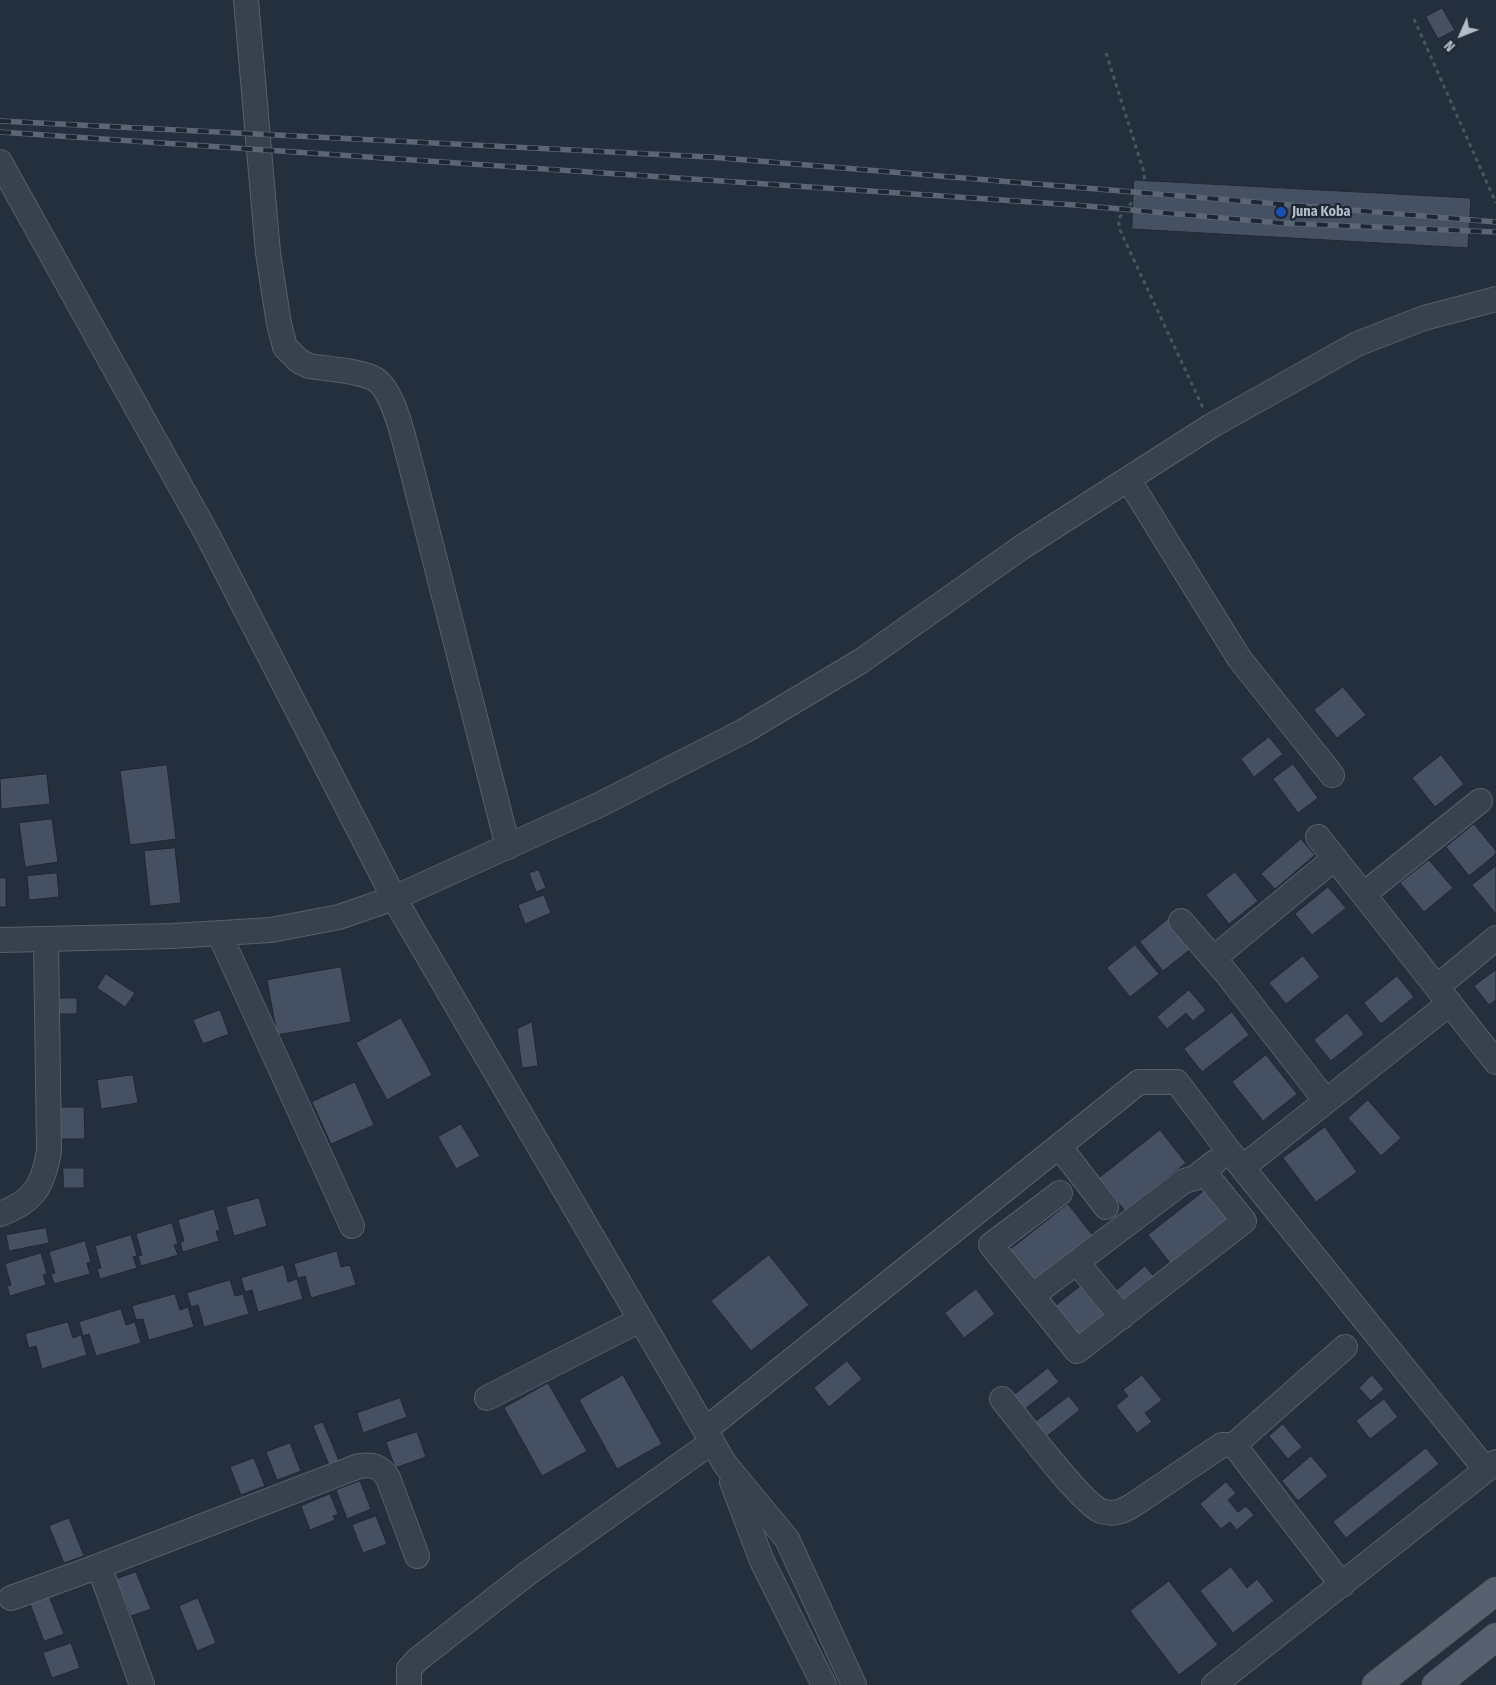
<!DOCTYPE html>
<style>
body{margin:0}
#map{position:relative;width:1496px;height:1685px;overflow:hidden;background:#242f3e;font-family:"Fira Sans Condensed",sans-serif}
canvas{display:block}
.north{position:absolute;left:1436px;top:10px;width:50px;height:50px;-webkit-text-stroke:4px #1d2633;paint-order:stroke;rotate:226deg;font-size:14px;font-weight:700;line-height:20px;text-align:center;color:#b4bcc9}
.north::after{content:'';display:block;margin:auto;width:18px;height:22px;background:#b4bcc9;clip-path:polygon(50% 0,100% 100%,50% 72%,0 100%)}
</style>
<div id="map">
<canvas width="1496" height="1685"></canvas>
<div class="north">N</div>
</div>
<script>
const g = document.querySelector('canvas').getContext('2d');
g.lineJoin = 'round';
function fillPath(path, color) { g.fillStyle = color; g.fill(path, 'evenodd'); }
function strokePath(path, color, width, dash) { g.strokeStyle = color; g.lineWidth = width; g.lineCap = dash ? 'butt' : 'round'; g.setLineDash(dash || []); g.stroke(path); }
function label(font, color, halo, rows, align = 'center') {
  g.font = font + ' "Fira Sans Condensed",sans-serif'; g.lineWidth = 4.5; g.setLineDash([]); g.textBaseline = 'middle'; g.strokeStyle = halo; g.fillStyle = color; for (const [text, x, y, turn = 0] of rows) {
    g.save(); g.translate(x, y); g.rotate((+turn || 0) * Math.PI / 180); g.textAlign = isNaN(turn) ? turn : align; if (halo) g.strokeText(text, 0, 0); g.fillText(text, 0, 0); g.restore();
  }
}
const building = new Path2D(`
 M1442,8L1455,30L1438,39L1426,17Z
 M1134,180L1471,198L1468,248L1132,229Z
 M1343,687L1366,715L1337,738L1314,710Z
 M1269,737L1283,754L1254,777L1241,759Z
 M1441,755L1464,784L1435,807L1412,778Z
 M1293,764L1318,798L1298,813L1273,779Z
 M167,765L176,839L130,845L120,771Z
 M47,774L50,804L1,809L0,779Z
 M52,819L58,862L25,867L19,823Z
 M1474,824L1496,851V854L1469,876L1446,847Z
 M1301,839L1315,855L1275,889L1261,874Z
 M175,848L181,903L150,906L144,851Z
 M1429,860L1453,888L1424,912L1400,883Z
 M1496,866V914L1472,885Z
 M539,870L546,888L536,892L529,873Z
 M1235,872L1258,901L1229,924L1206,895Z
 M57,873L59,897L29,900L27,876Z
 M0,878H6V907H0Z
 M1328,887L1346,908L1312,935L1295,914Z
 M544,895L551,913L525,924L518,905Z
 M1168,919L1192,948L1163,971L1140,942Z
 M1135,945L1159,974L1130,997L1107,968Z
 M1303,956L1320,977L1286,1004L1269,983Z
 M341,967L351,1022L277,1035L267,980Z
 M1496,970V1000L1489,1005L1474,986Z
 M106,974L135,993L125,1007L97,988Z
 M1397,976L1414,997L1381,1024L1364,1003Z
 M1189,990L1206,1010L1193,1021L1186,1013L1167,1029L1157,1017Z
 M60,998H77V1014H59Z
 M220,1010L229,1034L203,1044L193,1020Z
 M1232,1012L1249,1035L1202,1072L1184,1049Z
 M1347,1013L1364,1034L1331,1061L1314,1040Z
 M401,1018L432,1075L387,1100L356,1043Z
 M532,1022L538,1066L522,1068L517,1029Z
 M1266,1055L1297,1094L1263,1121L1232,1082Z
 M133,1075L138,1103L101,1109L97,1080Z
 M355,1082L374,1125L331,1144L312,1102Z
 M1368,1100L1401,1138L1381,1156L1348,1118Z
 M58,1107H84L85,1139H58Z
 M461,1124L480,1156L456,1169L438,1137Z
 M1325,1127L1357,1172L1316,1202L1283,1158Z
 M1160,1130L1186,1163L1125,1211L1099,1178Z
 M63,1168H84V1188H64Z
 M1209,1187L1235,1220L1174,1268L1148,1235Z
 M259,1198L267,1226L234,1236L226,1207Z
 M1068,1204L1094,1237L1034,1285L1007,1252Z
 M214,1209L220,1230L216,1231L219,1241L183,1252L180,1242L184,1241L178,1220Z
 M172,1223L178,1244L174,1245L178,1255L141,1266L138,1256L142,1255L136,1234Z
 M46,1228L49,1243L9,1251L6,1235Z
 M131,1235L137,1256L133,1257L137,1268L100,1279L97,1269L101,1268L95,1246Z
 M85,1241L91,1262L87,1263L90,1274L54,1284L51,1274L55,1273L49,1252Z
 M337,1251L341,1267L350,1265L356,1285L311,1298L305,1276L298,1278L294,1264Z
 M41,1253L47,1274L43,1275L46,1285L10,1296L7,1286L11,1285L5,1264Z
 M769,1255L809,1305L751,1351L711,1301Z
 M284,1265L288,1282L297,1279L303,1299L258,1312L252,1290L245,1292L241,1278Z
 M1145,1266L1157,1280L1127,1304L1116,1291Z
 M1089,1279L1115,1311L1075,1343L1049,1311Z
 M230,1280L235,1296L243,1294L249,1314L204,1327L198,1305L191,1307L187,1293Z
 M976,1289L995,1314L964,1338L945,1313Z
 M175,1294L180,1310L188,1307L194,1327L149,1340L143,1319L136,1320L132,1306Z
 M121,1309L126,1325L135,1322L141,1343L96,1356L89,1334L83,1336L79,1322Z
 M68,1322L73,1338L81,1335L87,1355L42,1369L36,1346L29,1348L25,1334Z
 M847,1361L862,1379L829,1407L814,1388Z
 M1048,1368L1059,1382L1025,1409L1014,1395Z
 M623,1375L662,1444L617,1469L579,1400Z
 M1142,1375L1162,1400L1145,1413L1152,1422L1137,1433L1116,1406L1128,1396L1123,1390Z
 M1372,1375L1384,1389L1371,1401L1359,1388Z
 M548,1383L587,1451L542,1476L504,1408Z
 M1069,1396L1080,1410L1046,1437L1035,1422Z
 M400,1398L407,1417L363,1433L357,1413Z
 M1384,1399L1398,1417L1370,1439L1356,1421Z
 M323,1422L339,1461L329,1465L313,1426Z
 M1283,1424L1302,1447L1288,1459L1269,1436Z
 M417,1432L426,1457L395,1468L386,1442Z
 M290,1443L301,1471L277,1480L266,1452Z
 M1426,1448L1439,1464L1346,1538L1333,1522Z
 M1311,1456L1328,1476L1298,1501L1282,1481Z
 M254,1458L265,1486L241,1495L230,1467Z
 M360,1481L371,1509L347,1519L336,1490Z
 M1226,1482L1236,1493L1228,1500L1238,1512L1246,1506L1254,1515L1237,1530L1230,1522L1221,1529L1200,1504Z
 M330,1494L338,1514L333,1516L335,1520L310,1530L301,1506Z
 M376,1516L387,1544L363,1553L352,1525Z
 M69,1518L84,1556L64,1563L49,1526Z
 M1231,1567L1247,1588L1257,1579L1274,1601L1233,1633L1200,1591Z
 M136,1572L151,1609L131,1616L116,1579Z
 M1169,1581L1218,1645L1179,1675L1130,1611Z
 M49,1596L64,1634L44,1641L30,1604Z
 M198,1598L216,1643L197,1651L179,1606Z
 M71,1643L80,1668L52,1678L43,1653Z`);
fillPath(building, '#455162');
strokePath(building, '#1f2835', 1);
const minor = new Path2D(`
 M246,0L268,253L279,324L285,347L299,361L309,366C329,369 355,370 373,378C394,388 404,441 410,462L508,847
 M0,162L207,534L394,898L725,1464L787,1539L854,1685
 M1128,479L1239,658L1332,775
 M1318,837L1496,1062
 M1364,894L1480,801
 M1181,921L1227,974L1326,1101
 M219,933L352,1226
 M0,940L173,936L271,930L339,917L394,898L599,805L744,731L861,661L1022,547L1211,426L1357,344L1424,318L1496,299
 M1214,958L1335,858
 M1437,987L1496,938
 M1059,1146L1106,1207
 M1243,1167L1450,1003
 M1060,1193L991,1245L1077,1351L1244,1221L1203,1171
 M0,1214C35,1201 43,1185 49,1151L46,940
 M1084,1271L1122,1317
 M1032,1296L1184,1181L1195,1178L1215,1162
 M487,1398L640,1320
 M1002,1399C1019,1420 1081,1503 1101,1511C1113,1515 1122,1512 1133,1505L1222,1445H1234L1342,1585
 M705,1430L1139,1082H1177L1229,1151L1486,1470
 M1234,1445L1345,1347
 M732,1482L762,1561L824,1685
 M11,1598L99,1566
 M142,1685L99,1566L359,1466C373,1464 380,1466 388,1478L417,1556
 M409,1685V1669L417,1660L528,1573L712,1442
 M1214,1685L1496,1462`);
const major = new Path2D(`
 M1376,1685L1496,1591
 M1436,1685L1496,1637`);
strokePath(minor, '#565f6c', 26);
strokePath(major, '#414a57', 29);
strokePath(new Path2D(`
 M1414,19L1496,203
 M1106,53L1144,172L1145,186L1119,218V228L1204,410`), '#44595c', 3, [4, 4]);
strokePath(minor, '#38414e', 24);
strokePath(major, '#56606e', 28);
const rail = new Path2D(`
 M0,121L710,157L1496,222
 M0,132L1075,205L1280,223L1496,232`);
strokePath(rail, '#5a6575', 5.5);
strokePath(rail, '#1d2633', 4, [11]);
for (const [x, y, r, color] of [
 [1281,212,6,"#1a4fb4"]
]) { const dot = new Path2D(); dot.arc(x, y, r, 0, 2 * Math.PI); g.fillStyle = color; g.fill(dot); strokePath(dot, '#1d2633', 2); }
label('bold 14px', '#b4bcc9', '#1d2633', [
 ["Juna Koba",1292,212]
], 'left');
</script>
